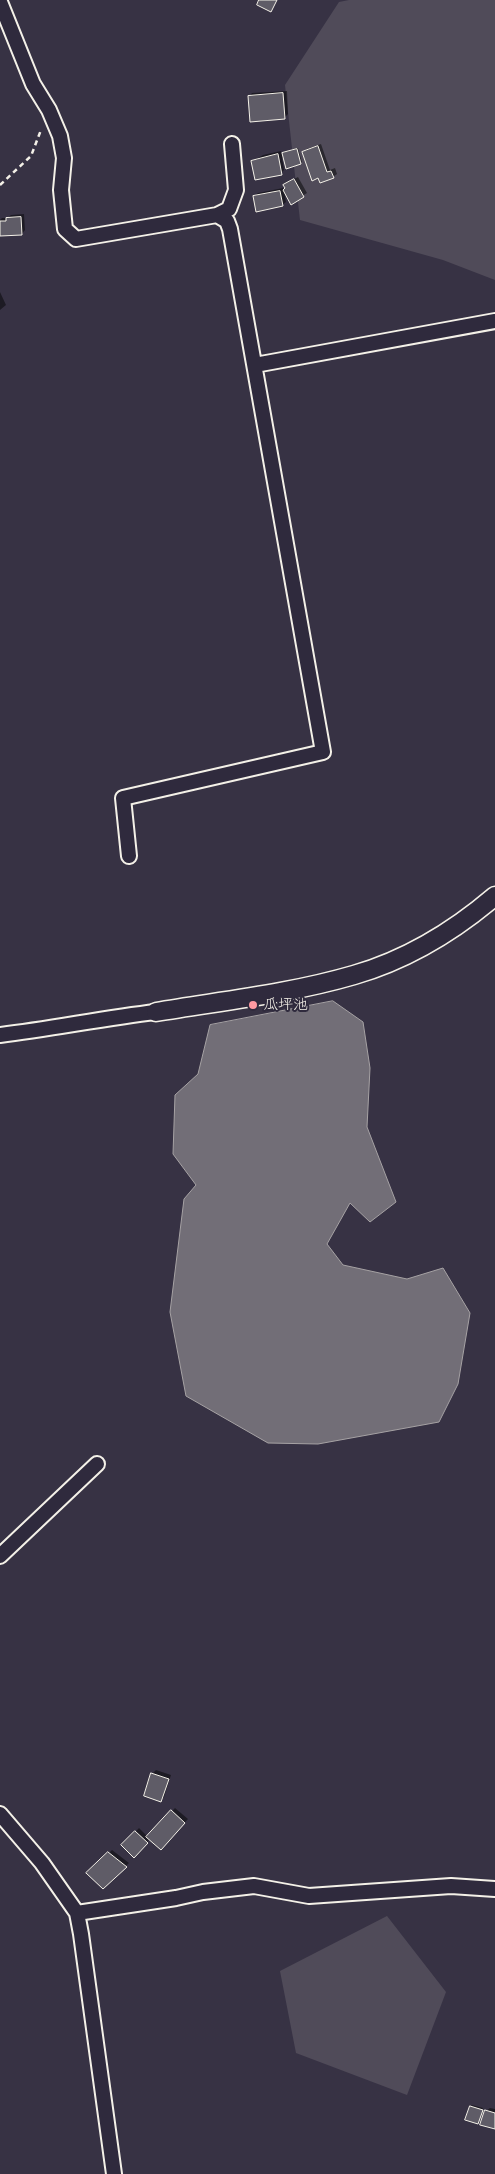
<!DOCTYPE html>
<meta charset="utf-8">
<style>
body{margin:0}
canvas{display:block;background:#373244}
</style>
<canvas width="495" height="2174"></canvas>
<script>
const g = document.querySelector('canvas').getContext('2d');
g.lineJoin = 'round';
function fillPath(path, color) { g.fillStyle = color; g.fill(path, 'evenodd'); }
function strokePath(path, color, width, dash) { g.strokeStyle = color; g.lineWidth = width; g.lineCap = dash ? 'butt' : 'round'; g.setLineDash(dash || []); g.stroke(path); }
function label(font, color, halo, rows, align = 'center') {
  g.font = font + ' "Playpen Sans","Klee One",sans-serif'; g.lineWidth = 4; g.setLineDash([]); g.textBaseline = 'middle'; g.strokeStyle = halo; g.fillStyle = color; for (const [text, x, y, turn = 0] of rows) {
    g.save(); g.translate(x, y); g.rotate((+turn || 0) * Math.PI / 180); g.textAlign = isNaN(turn) ? turn : align; if (halo) g.strokeText(text, 0, 0); g.fillText(text, 0, 0); g.restore();
  }
}
fillPath(new Path2D(`
 M349,0H495V280L443,260L300,220L285,85L339,2Z
 M387,1916L446,1992L407,2095L296,2053L280,1971Z`), '#504b59');
const water = new Path2D(`
 M333,1001L363,1022L370,1068L367,1127L396,1202L370,1222L350,1203L327,1244L343,1265L407,1279L443,1268L470,1313L458,1384L439,1422L318,1444L268,1443L186,1396L170,1312L184,1199L196,1185L173,1154L175,1095L198,1074L210,1025Z`);
fillPath(water, '#726e77');
strokePath(water, '#a6a2a4', 1);
fillPath(new Path2D(`
 M287,91L288,114L285,117L251,120L249,97L252,93Z
 M321,144L330,170L335,168L337,174L333,177L304,152L307,149Z
 M298,148L302,162L300,163L282,158L284,170L281,173L253,161L263,155L281,151L282,155L284,152Z
 M298,177L307,193L291,203L284,190L286,202L282,205L254,196L258,193L283,188L284,190L288,182Z
 M24,214L25,230L22,234L0,235V220L2,218H7L11,215Z
 M0,292L6,305L0,310Z
 M156,1770L171,1775L164,1797L161,1800L152,1774Z
 M175,1808L188,1819L161,1848L150,1839L134,1856L123,1845L139,1828L148,1837Z
 M112,1850L129,1863L103,1888L88,1873Z
 M472,2105L483,2108L479,2121L471,2106Z
 M490,2108L495,2109V2128L486,2111Z`), '#0007');
const building = new Path2D(`
 M259,0H277L271,12L257,5Z
 M283,93L285,119L250,122L248,96Z
 M318,146L327,172L331,171L334,178L320,183L318,178L312,181L302,152Z
 M297,149L301,164L286,169L282,153Z
 M278,154L282,175L255,180L251,161Z
 M294,179L304,197L291,205L283,190L285,188L283,185Z
 M280,191L283,206L256,212L253,196Z
 M21,217L22,235L0,236V221H6V218Z
 M151,1773L169,1779L161,1802L144,1796Z
 M171,1810L185,1823L161,1850L146,1837Z
 M135,1831L148,1843L134,1858L121,1845Z
 M108,1852L127,1867L103,1889L86,1873Z
 M470,2106L483,2110L478,2124L465,2120Z
 M485,2110L495,2113V2129L480,2125Z`);
fillPath(building, '#5f5c67');
strokePath(building, '#f4f1e8', 1);
const minor = new Path2D(`
 M0,2L33,84L49,110L60,136L64,158L61,190L65,229L76,239L217,215L229,209L236,190L232,144
 M255,365L495,321
 M129,856L123,798L323,752L230,229L227,221L217,215
 M0,1035C52,1029 103,1018 156,1012
 M0,1556L97,1464
 M0,1814L42,1863L77,1913L81,1934L114,2174
 M77,1913L176,1898L203,1892L254,1886L309,1896L451,1886L495,1889`);
const tertiary = new Path2D(`
 M156,1012C221,1001 289,994 354,975C406,960 454,931 495,896`);
strokePath(minor, '#f4f1e8', 18);
strokePath(tertiary, '#f4f1e8', 21);
strokePath(new Path2D(`
 M0,185L31,156L41,130`), '#f4f1e8', 2.5, [5, 4]);
strokePath(minor, '#2f2a3d', 14);
strokePath(tertiary, '#2f2a3d', 18);
for (const [x, y, r, color] of [
 [253,1005,5,"#ff9aa2"]
]) { const dot = new Path2D(); dot.arc(x, y, r, 0, 2 * Math.PI); g.fillStyle = color; g.fill(dot); strokePath(dot, '#2f2a3d', 2); }
label('15px', '#f4f1e8', '#2f2a3d', [
 ["瓜坪池",263,1005]
], 'left');
</script>
